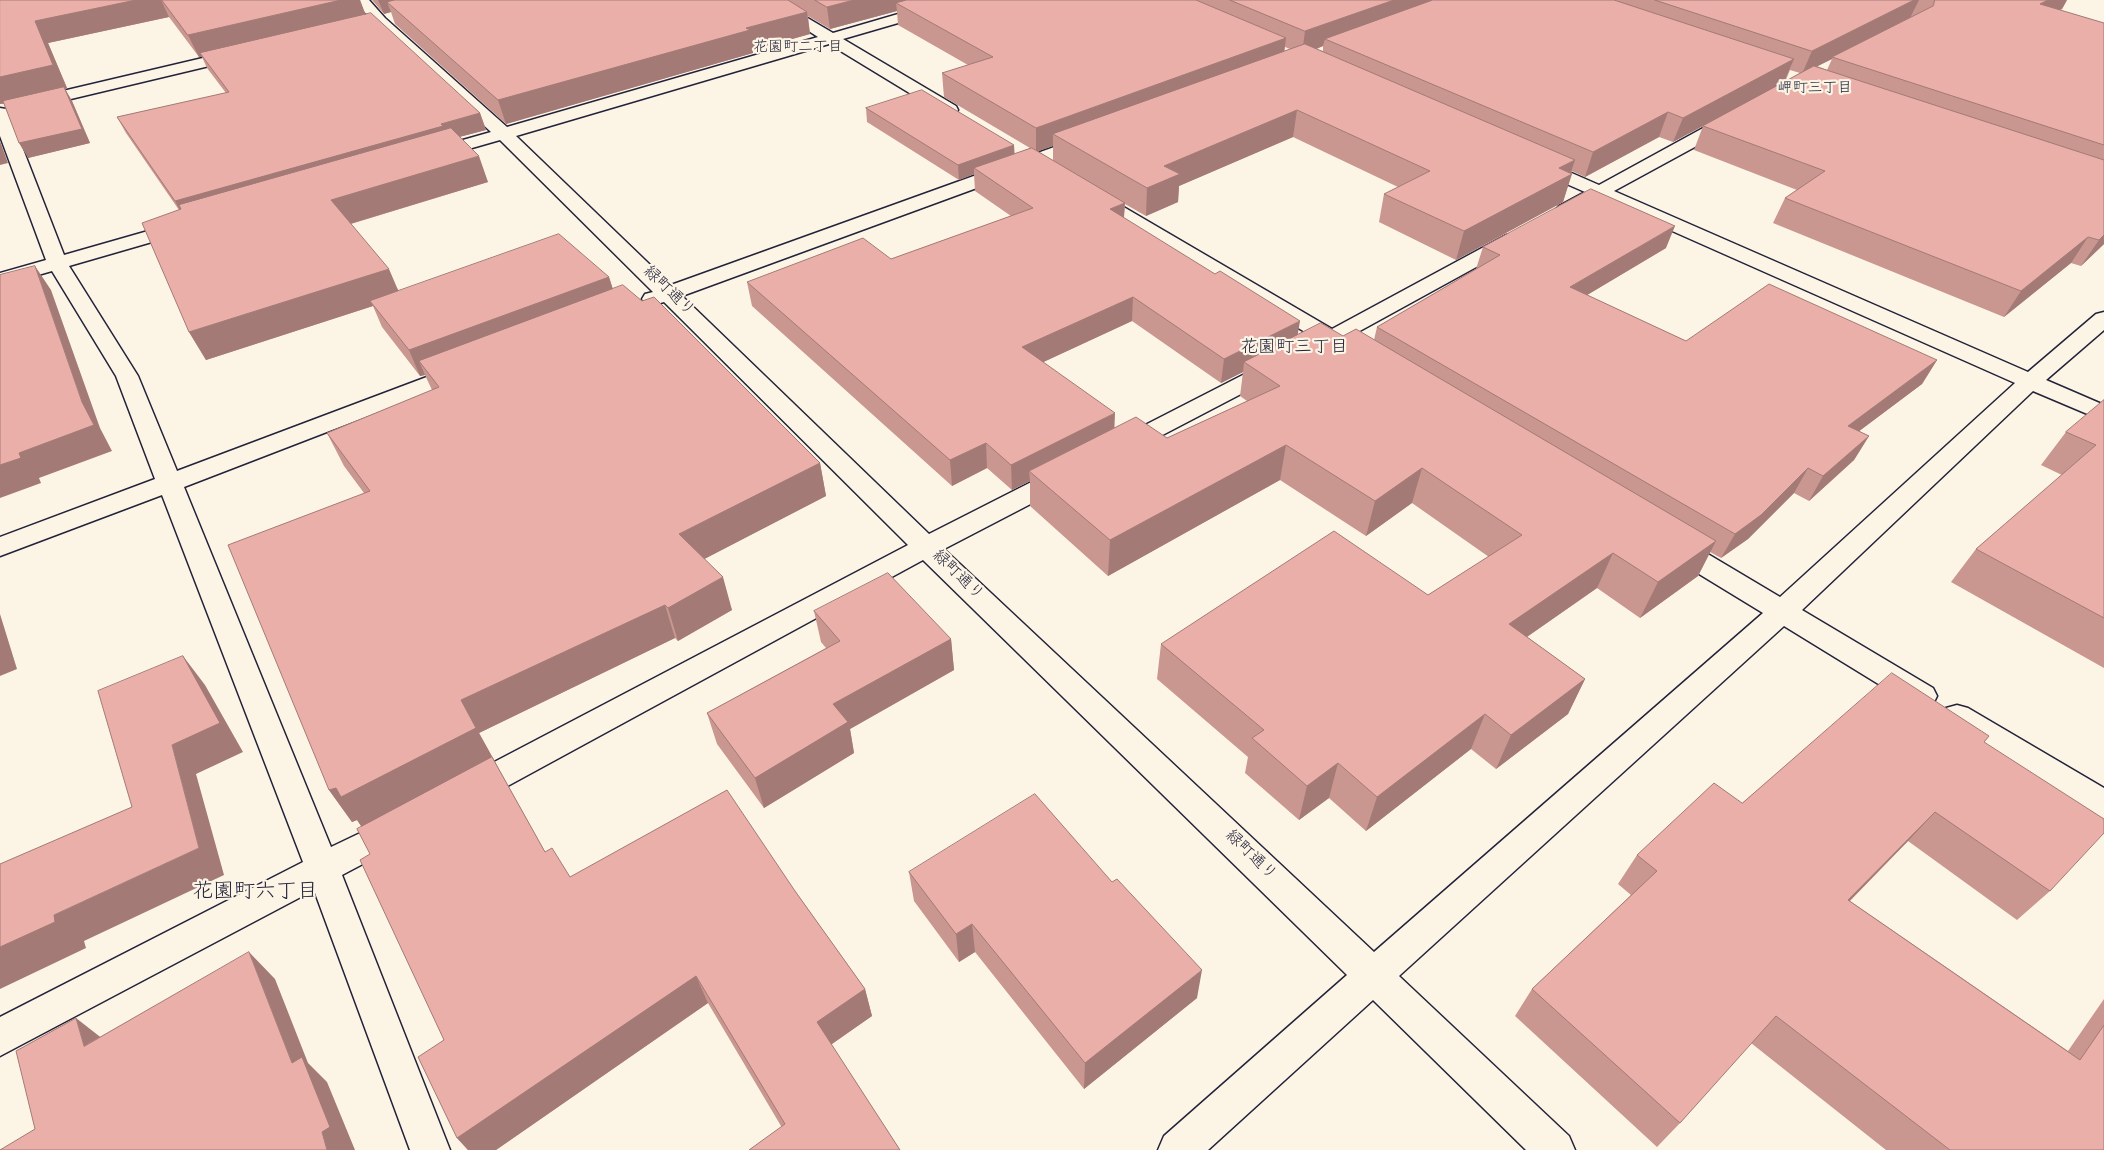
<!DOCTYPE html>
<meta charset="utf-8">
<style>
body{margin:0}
canvas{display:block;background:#fcf5e5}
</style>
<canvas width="2104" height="1150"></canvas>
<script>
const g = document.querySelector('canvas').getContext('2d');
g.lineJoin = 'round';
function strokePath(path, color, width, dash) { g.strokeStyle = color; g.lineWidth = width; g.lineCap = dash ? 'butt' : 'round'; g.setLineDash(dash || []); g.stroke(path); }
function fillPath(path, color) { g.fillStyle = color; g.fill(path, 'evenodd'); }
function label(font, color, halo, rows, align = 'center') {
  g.font = font + ' Kalam,"Klee One",sans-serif'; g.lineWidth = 4.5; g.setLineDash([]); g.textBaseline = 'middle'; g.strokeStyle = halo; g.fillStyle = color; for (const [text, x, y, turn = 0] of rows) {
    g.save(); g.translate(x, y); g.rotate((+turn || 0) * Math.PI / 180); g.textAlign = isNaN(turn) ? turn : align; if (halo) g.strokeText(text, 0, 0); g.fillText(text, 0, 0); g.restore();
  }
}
const minor = new Path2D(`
 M354,0H369L385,18L507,127L818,37L760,0H777L833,33L946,0H969L967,3L843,39L956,106L958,110L956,114H944L829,44L516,136L671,285L1082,137H1094L1097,141L1094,145L682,296L929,534L1053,471L1062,469L1071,471L1075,477L1071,483L944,549L1374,952L1763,613L1663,552L1659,545L1663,538L1672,536L1681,538L1780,597L2015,383L1600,199L1573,214H1559L1556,210L1559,206L1585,192L1530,168L1527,164L1530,160H1542L1599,185L1725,116H1737L1740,120L1737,124L1614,191L2028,372L2096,314L2104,312V330L2046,380L2104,405V421L2033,391L1802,610L1933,688L1937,696L1933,704L1922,708L1911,704L1784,626L1399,976L1569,1136L1575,1150H1526L1373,1000L1208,1150H1158L1164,1136L1347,975L923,560L480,801L469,804L458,801L453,791L458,781L908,545L664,302L653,305L645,304L642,299L645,294L653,292L500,140L430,160L424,159L421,155L424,151L491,132L375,24Z
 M241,49L247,51L249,54L247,57L33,108L27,107L25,103L27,99L33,98Z
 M0,108L6,109L9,113L64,255L183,221L190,223L193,227L190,231L69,266L138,376L177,471L456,366L464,364L472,366L475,371L472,376L184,487L331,847L400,814L412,818L417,828L412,838L342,875L450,1150H410L314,890L0,1056V1017L303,862L162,495L0,556V537L155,479L116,376L52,271L0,286V273L46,260L0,136Z
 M1091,190L1098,192L1332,329L1506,235H1520L1523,239L1520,243L1347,338L1356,346L1353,351L1345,353L1331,347L1130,452L1121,455L1112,452L1109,447L1112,442L1315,338L1084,200L1082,196L1084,192Z
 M1957,705L1968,708L2104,788V819L2092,815L1946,726L1942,717L1946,708Z`);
strokePath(minor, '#22223b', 3);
fillPath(minor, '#fcf5e5');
fillPath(new Path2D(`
 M0,0H360L365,15L480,113L486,130L459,137L488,182L351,224L399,291L609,277L613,289L820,463L826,496L704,559L732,610L678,641L675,638L479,733L545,852L570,877L795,891L865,989L872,1016L831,1044L900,1150L781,1126L708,1003L496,1150H468L457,1138L444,1040L370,854L362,827L357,820L352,822L329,790L364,493L344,466L327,433L432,390L425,375L420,376L382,327L373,306L206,360L189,332L179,210L126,133L117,117L226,93L207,68L202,57H199L169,17L48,43L67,88L65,89L72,101L90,143L28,158L4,104H0Z
 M372,0H2067L2062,9L2059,10L2104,23V244L2081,266L2071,263L2004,317L1773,223L1785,198L1797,190L1694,150L1703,126L1673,142L1659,137L1585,177L1572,171L1563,202L1456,260L1379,222L1384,194L1398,187L1293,137L1179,186L1178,202L1146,216L1125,204L1124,218L1298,335L1343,336L1374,340L1377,327L1476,269L1483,247L1666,248L1587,295L1686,341L1937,360L1922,384L1859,431L1869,436L1854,460L1809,501L1794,493L1748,539L1721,558L1710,552L1698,576L1640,618L1597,588L1527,637L1585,679L1568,714L1496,769L1471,749L1366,831L1329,798L1299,820L1245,773L1248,757L1157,679L1161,644L1428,595L1489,557L1412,503L1366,536L1280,480L1108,576L1030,506V481L1012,490L987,468L952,486L752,306L747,282L891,259L1011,216L975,191L974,174L959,180L867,122L866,108L1015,154L1030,148L944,97L942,73L968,65L898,25L897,11L830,29L808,16L810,34L753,50V53L506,124L395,24L391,12L384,14ZM1323,46V51L1317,49ZM1285,47L1290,49L1284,51ZM1832,59L1827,70L1817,66ZM1790,70L1800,73L1785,82ZM1053,146V161L1038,151ZM1132,321L1221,383L1243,372L1240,396L1247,401L1167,438L1115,428L1043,362Z
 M2104,400V668L1951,582L1976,549L2062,475L2041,465L2066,432Z
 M814,611L951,639L954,670L850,729L854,753L764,808L717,744L707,713L826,648L821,642Z
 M1989,736L1984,742L2050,891L2017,920L1908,841L1850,901L2068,1051L2104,999V1150H1886L1751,1043L1680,1123L1657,1147L1515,1016L1532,989L1631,895L1618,884L1637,855L1742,803Z
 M909,872L1112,882L1197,998L1084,1089L975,952L959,962L914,901Z`), '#c99690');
fillPath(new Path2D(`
 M136,0H161L169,17L48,43L67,88L65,89L72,101L90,143L28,158L19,143L65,89L0,104V77L35,21Z
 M341,0H360L367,18L200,53L202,57H199L188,35Z
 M378,0H443L387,2L391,12L384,14Z
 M854,0H939L896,3L897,11L830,29L827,7Z
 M1394,0H1451L1325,39L1323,46L1302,54L1305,31Z
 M1914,0H1919L1910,18L1832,57V59L1802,74L1812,51Z
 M2048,0H2067L2062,9L2027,26L2040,4Z
 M807,12L810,34L753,50V53L506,124L498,100L746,28Z
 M1286,38L1283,61L1053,134V146L1036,152V128Z
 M1794,59L1784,82L1673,142L1683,118Z
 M1297,110L1293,137L1179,186L1178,202L1146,216L1147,188L1164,166Z
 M1668,112L1659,137L1585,177L1593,152Z
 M480,113L486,130L448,140L179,205L186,218H184L175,201Z
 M0,141L8,163L0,165Z
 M1014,145L1015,160L974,168V174L959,180L958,165Z
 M479,156L488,182L343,226L331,200Z
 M1575,160L1570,175L1572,174L1563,202L1456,260L1464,231L1559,168Z
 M1125,203L1123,226L1110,209Z
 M1675,226L1666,248L1562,310L1570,287Z
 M2104,235V244L2081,266L2099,240Z
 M2088,237L2071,263L2004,317L2021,291Z
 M35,266L51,290L100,428L112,451L39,478L41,483L0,498V465L19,453L82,402Z
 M389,269L401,297L370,301L373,306L206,360L189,332Z
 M609,277L617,303L419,361L425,375L420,376L409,350Z
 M1133,297L1132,321L1022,372V347Z
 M1300,321L1296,345L1244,362L1243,372L1221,383L1224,359Z
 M1937,360L1922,384L1834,450L1848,426Z
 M1115,413L1114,438L1029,471L1030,481L1012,490L1011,465Z
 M1869,436L1854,460L1809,501L1823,476Z
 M986,443L987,468L952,486L950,460Z
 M1286,445L1280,480L1108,576L1110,540Z
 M820,463L826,496L689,567L679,534Z
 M1422,468L1412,503L1366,536L1375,501Z
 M1808,468L1794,493L1748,539L1721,558L1735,534Z
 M1716,541L1698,576L1640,618L1658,582Z
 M1613,553L1597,588L1495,659L1509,624Z
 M723,577L732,610L678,641L668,608Z
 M665,605L675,638L479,733L494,760L363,829L357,820L352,822L329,790L461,700Z
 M0,614L17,669L0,676Z
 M951,639L954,670L850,729L854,753L764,808L755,778L833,704Z
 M183,656L205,685L243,752L196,774L224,875L84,941L86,948L0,989V947L54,915L199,848L172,745Z
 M1585,679L1568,714L1496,769L1511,735Z
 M1485,714L1471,749L1366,831L1377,797Z
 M1338,763L1329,798L1299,820L1307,786Z
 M1935,812L1908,841L1823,928L1848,900Z
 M972,924L975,952L959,962L956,934Z
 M249,952L275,979L308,1063L327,1082L355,1150H327L322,1132L292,1063Z
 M1202,970L1197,998L1084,1089L1085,1063Z
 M696,976L708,1003L496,1150H468L457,1138Z
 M865,989L872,1016L825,1049L817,1022Z
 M76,1018L108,1043L84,1046Z`), '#a47a76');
const building = new Path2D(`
 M0,0H136L35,21L53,65L0,77Z
 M162,0H341L188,35Z
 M395,0H788L807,12L746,28L750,30L498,100L387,2Z
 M815,0H854L827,7Z
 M907,0H1196L1286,38L1036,128L942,73L993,57L896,3Z
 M1230,0H1394L1305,31Z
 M1433,0H1614L1794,59L1683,118L1668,112L1593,152L1325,39Z
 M1655,0H1914L1812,51Z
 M1935,0H2048L2040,4L2104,23V145L1832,57L1933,6Z
 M371,13L480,113L441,124L443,126L175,201L117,117L229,92L200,53Z
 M1305,44L1575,160L1559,168L1572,174L1464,231L1384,194L1430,171L1297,110L1164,166L1180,174L1147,188L1053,134Z
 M1814,66L2104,160V235L2099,240L2088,237L2021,291L1785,198L1825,171L1703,126Z
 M64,87L82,129L19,143L3,101Z
 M922,90L1014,145L958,165L866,108Z
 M451,128L479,156L331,200L389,269L189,332L142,223L181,209L179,205Z
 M1032,148L1125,203L1110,209L1215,274L1220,271L1300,321L1224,359L1133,297L1022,347L1115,413L1011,465L986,443L950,460L747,282L863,238L891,259L1033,208L974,168Z
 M1591,189L1675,226L1570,287L1686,341L1769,284L1937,360L1848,426L1869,436L1823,476L1808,468L1761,515L1735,534L1377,327L1500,255L1483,247Z
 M559,234L609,277L409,350L370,301Z
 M35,266L82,402L94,425L19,453L21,458L0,465V275Z
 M623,285L642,301L654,297L820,463L679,534L723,577L668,608L665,605L461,700L476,728L341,797L336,788L329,790L228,545L370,491L327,433L439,387L419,361Z
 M1321,323L1343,336L1356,329L1716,541L1658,582L1613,553L1509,624L1585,679L1511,735L1485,714L1377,797L1338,763L1307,786L1252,738L1264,730L1161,644L1334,531L1428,595L1522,535L1422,468L1375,501L1286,445L1110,540L1029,471L1136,417L1167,438L1280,386L1244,362Z
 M2104,400V618L1976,549L2096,445L2066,432Z
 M888,573L951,639L833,704L848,722L755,778L707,713L840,641L814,611Z
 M183,656L220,723L172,745L199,848L54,915L55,922L0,947V864L132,807L98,691Z
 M1892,673L1989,736L1984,742L2104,819V833L2050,891L1935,812L1848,900L2080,1060L2104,1025V1150H1950L1776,1016L1680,1123L1532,989L1657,871L1637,855L1714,783L1742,803Z
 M492,757L545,852L552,848L570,877L727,790L795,891L865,989L817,1022L900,1150H749L785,1124L696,976L457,1138L418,1057L444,1040L360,860L370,854L357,829Z
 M1035,794L1112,882L1117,879L1202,970L1085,1063L972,924L956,934L909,872Z
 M249,952L292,1063L302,1057L330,1127L322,1132L327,1150H0L35,1129L16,1051L76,1018L84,1046Z`);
fillPath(building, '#eaafa8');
strokePath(building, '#a47a76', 1);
label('15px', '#22223b', '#fcf5e5', [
 ["花園町二丁目",798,48],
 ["岬町三丁目",1815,89]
]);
label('16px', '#22223b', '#fcf5e5', [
 ["緑町通り",668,292,44],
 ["緑町通り",957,576,44],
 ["緑町通り",1250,856,44]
]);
label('18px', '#22223b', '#fcf5e5', [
 ["花園町三丁目",1294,349]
]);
label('21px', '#22223b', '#fcf5e5', [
 ["花園町六丁目",255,893]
]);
</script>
